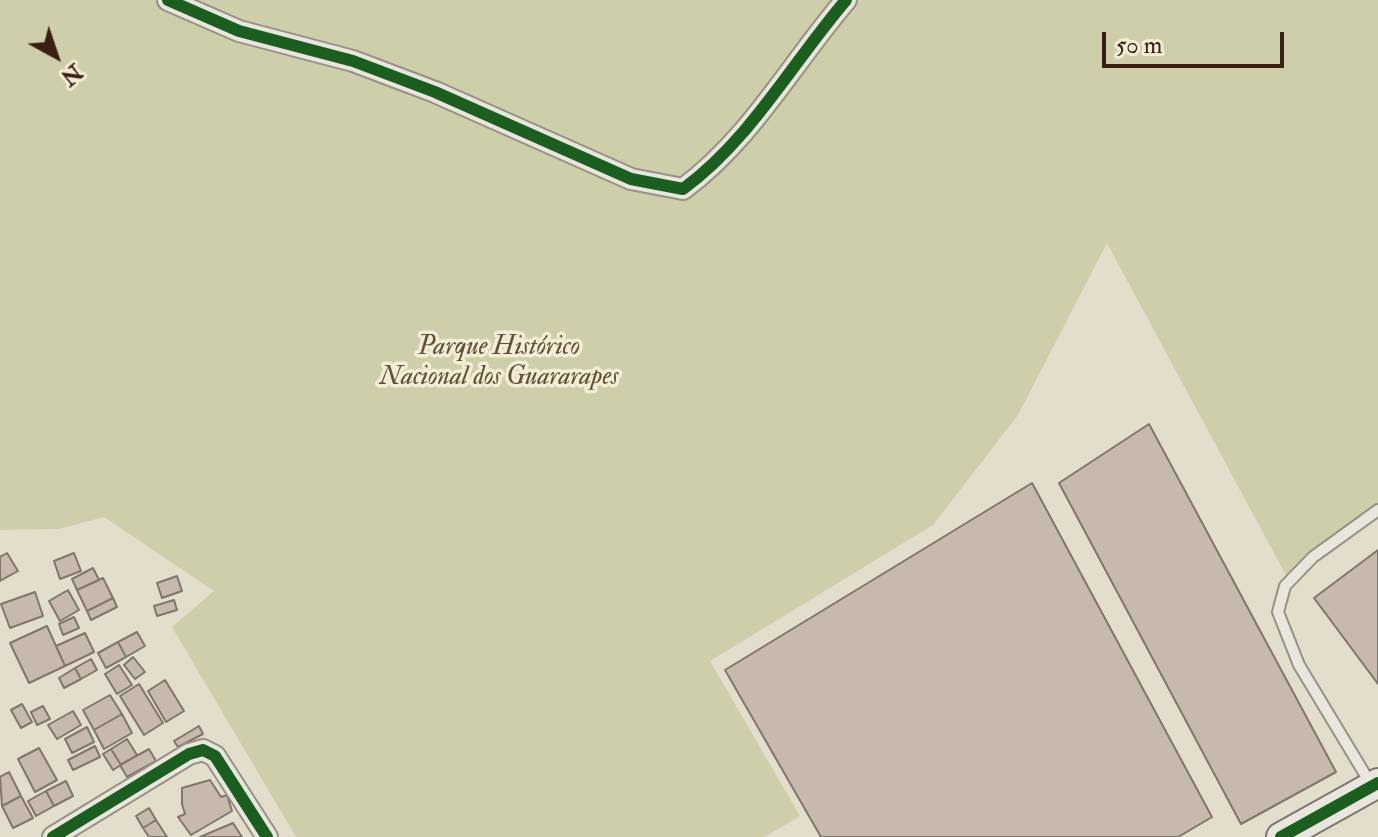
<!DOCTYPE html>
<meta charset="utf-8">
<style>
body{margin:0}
#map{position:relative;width:1378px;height:837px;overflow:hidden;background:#e3ddcc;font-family:"IM FELL Double Pica",serif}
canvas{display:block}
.north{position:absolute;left:16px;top:16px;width:80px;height:80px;-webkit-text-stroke:6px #f3ecd7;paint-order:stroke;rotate:140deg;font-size:22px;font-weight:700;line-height:32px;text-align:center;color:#3a2013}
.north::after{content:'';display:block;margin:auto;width:28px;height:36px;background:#3a2013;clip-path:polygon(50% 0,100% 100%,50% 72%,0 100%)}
.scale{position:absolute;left:1102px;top:32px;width:182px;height:36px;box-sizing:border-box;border:4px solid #3a2013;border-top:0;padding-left:10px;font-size:24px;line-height:28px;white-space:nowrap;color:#3a2013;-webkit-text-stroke:6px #f3ecd7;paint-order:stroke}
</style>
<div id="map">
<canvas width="1378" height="837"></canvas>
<div class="north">N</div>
<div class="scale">50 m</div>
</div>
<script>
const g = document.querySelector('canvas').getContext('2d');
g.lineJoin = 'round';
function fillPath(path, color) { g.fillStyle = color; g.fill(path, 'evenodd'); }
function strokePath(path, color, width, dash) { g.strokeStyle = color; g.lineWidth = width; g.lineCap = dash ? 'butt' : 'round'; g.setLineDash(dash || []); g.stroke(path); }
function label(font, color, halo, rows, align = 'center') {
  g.font = font + ' "IM FELL Double Pica",serif'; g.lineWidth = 7; g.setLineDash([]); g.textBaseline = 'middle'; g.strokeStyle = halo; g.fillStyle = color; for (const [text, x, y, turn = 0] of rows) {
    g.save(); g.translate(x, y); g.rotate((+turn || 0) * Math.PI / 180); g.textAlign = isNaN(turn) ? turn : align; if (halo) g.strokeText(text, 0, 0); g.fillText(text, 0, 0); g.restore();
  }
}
fillPath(new Path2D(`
 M0,0H1378V511L1288,579L1107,243L1018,415L933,525L710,661L800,816L764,837H296L172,627L214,591L104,517L59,529L0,530Z`), '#cfceaa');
const building = new Path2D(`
 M1149,424L1336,772L1241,824L1059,483Z
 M1032,483L1212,817L1178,837H821L725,670Z
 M1378,550V684L1314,598Z
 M7,553L18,571L0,581V557Z
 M74,553L81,571L60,579L54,561Z
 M93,568L99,580L77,590L72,579Z
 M177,576L182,591L162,598L157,583Z
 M103,578L113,598L87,611L77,590Z
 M68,590L79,610L60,621L49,601Z
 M35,592L43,616L10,628L1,604Z
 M113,598L117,607L91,620L87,611Z
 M174,600L177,610L157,616L154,606Z
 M74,617L79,628L63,635L59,624Z
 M47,626L65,666L29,683L10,643Z
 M137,632L145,646L126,657L118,642Z
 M85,633L94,652L65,666L56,646Z
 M118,642L126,657L106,668L98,653Z
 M133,657L145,672L135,679L124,665Z
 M91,659L97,670L81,679L75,668Z
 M119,665L132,685L117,694L105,674Z
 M75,668L81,679L64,688L59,678Z
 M165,680L184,711L166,722L148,691Z
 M139,684L163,723L144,735L120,696Z
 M110,695L122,714L94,730L83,710Z
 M22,704L32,722L21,728L11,710Z
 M43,706L50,719L37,725L31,712Z
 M73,711L81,725L57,739L48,725Z
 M122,714L132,733L104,749L94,730Z
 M199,726L203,734L178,747L174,741Z
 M87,727L94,742L72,753L65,739Z
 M127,739L137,755L121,765L111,749Z
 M95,746L100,757L73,770L68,760Z
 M39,748L57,780L35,792L18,759Z
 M111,749L121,765L113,770L103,754Z
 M149,749L156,761L127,777L120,765Z
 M9,772L21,796L2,806L0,777Z
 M210,780L221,797L227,795L232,811L191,835L178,817L185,814L182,804V788Z
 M66,781L73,796L54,806L46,791Z
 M46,791L54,806L36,816L28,801Z
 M21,796L33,818L13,828L2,806Z
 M149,808L156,820L143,828L136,816Z
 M156,820L167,837H149L143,828Z
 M233,823L242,837H200Z`);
fillPath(building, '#c8b9ad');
strokePath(building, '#7f776d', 2);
const lane = new Path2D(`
 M1372,786L1299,665L1278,612L1285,586L1313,557L1378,510`);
const street = new Path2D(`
 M168,0L239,31L353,61L435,92L631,179L683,189C751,139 792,63 846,0
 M53,837L189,754L203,750L215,756L267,837`);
const secondary = new Path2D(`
 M1281,837L1378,783`);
strokePath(lane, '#989186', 14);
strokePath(street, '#989186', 24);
strokePath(secondary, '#7f776d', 32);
strokePath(lane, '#e9e6dd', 10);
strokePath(street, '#e9e6dd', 20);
strokePath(secondary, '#e9e6dd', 28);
strokePath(new Path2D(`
 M168,0L239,31L353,61L435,92L631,179L683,189C751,139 792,63 846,0
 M53,837L189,754L203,750L215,756L267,837
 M1281,837L1378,783`), '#1b5e20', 12);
label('italic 26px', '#625038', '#f3ecd7', [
 ["Parque Histórico",499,348],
 ["Nacional dos Guararapes",499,378]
]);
</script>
